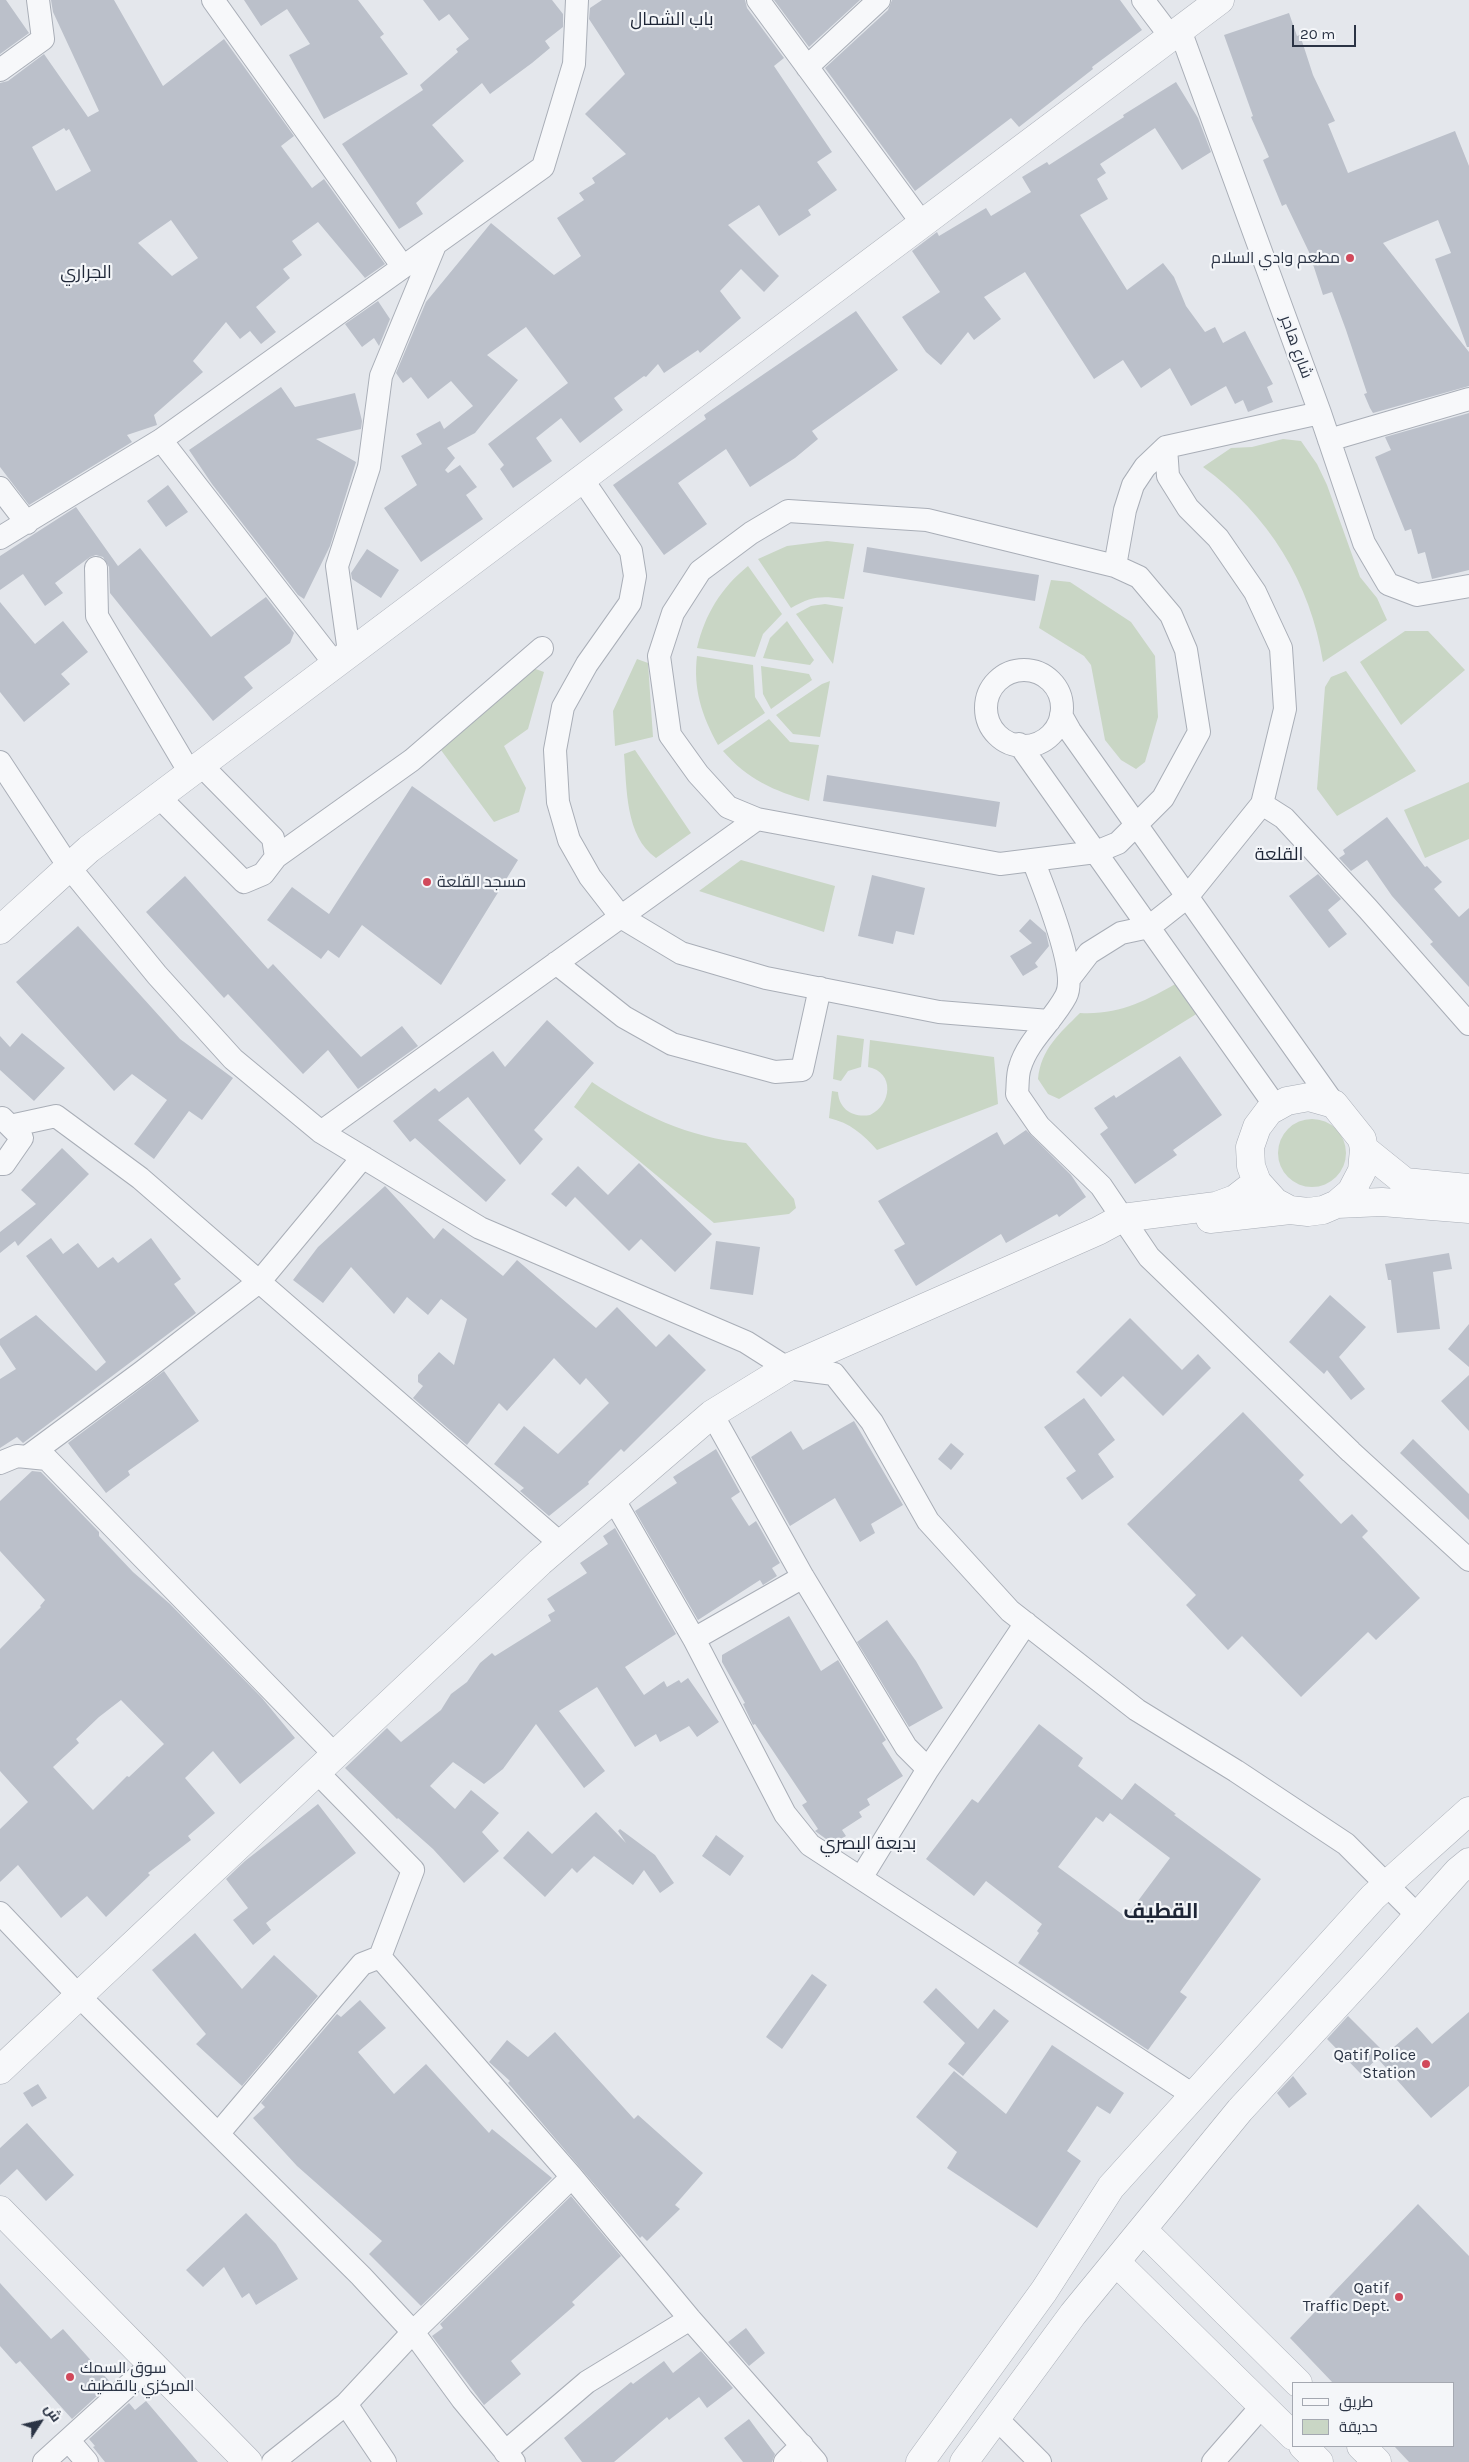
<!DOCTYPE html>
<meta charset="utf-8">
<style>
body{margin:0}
#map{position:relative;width:1469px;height:2462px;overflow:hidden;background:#e4e7ec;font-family:Karla,Cairo,sans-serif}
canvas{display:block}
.legend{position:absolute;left:1292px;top:2382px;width:162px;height:65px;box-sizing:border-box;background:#f4f6f9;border:1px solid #a4a8b1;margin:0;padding:6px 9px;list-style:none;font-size:15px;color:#2b3445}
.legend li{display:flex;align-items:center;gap:10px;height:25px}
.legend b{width:25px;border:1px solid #a4a8b1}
.north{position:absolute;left:15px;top:2397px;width:50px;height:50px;-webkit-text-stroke:4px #f4f6f9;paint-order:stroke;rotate:55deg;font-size:14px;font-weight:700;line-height:20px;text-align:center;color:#2b3445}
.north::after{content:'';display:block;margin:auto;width:18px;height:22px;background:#2b3445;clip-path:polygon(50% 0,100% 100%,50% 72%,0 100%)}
.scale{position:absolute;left:1292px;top:25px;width:64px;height:22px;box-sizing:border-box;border:2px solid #2b3445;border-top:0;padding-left:6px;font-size:15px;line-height:18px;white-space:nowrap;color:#2b3445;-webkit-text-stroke:4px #f4f6f9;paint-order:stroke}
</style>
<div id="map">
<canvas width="1469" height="2462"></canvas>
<ul class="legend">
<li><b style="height:6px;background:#f7f8fa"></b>طريق</li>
<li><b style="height:14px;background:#c9d6c5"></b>حديقة</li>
</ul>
<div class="north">ش</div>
<div class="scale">20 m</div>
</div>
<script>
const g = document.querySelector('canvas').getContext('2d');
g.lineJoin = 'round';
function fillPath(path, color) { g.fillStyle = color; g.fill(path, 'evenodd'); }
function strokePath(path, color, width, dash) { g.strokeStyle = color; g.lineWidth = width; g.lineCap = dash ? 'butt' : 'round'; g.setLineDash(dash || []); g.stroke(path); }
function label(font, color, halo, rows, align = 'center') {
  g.font = font + ' Karla,Cairo,sans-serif'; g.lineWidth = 4.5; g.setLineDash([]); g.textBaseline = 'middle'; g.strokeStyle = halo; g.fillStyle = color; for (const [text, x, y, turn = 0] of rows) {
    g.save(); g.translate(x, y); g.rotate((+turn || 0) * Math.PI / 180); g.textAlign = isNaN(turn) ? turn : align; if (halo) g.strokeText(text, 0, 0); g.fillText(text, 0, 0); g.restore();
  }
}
fillPath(new Path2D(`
 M1283,439L1301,441L1317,464L1327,485L1360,577L1377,598L1387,620L1323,662C1311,583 1268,514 1203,467L1231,448L1252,447Z
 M827,541L854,544L844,599C821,596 812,596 791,608L758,559L787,546Z
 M748,566L782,614L763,634L755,657L697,648C705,614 721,588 748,566Z
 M1051,580L1070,582L1131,622L1155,656L1158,717L1145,762L1136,769L1121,760L1105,740L1091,665L1084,656L1039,628Z
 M825,604L843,607L833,664L796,614L811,606Z
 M787,621L814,660L810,665L763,658L770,638Z
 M1405,631H1428L1465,670L1401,725L1360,662Z
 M697,656L753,665L755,697L765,713L718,745C702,716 693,689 697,656Z
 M637,659L648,663L653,737L615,746L613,711Z
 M527,666L544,672L528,729L504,746L526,788L519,812L494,822L438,746Z
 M761,666L809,674L812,680L771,709L763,694Z
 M1346,671L1416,771L1337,816L1317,789L1325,687L1331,677Z
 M830,681L820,737L793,734L776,715L822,684Z
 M769,719L790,742L819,745L809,801C774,791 747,779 723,751Z
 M635,750L691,833L656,858C625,836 627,788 624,754Z
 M1469,782V839L1425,858L1404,810Z
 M741,860L835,886L824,932L699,891Z
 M1179,982L1198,1013L1059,1099L1048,1094L1038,1079C1041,1049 1059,1034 1080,1013C1120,1015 1145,1001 1179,982Z
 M837,1035L864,1039L861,1067L848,1071L841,1081L833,1079Z
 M870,1040L994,1057L998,1104L877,1150C863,1134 850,1123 829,1118L832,1091L838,1092C839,1110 854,1118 870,1115C892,1105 895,1072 868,1067Z
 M592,1082C639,1114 689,1138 746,1143L794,1199L796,1208L789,1214L714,1223L574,1107Z
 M1278 1153a34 34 0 1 1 68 0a34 34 0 1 1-68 0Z`), '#c9d6c5');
fillPath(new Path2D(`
 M0,0H6L29,33L0,54Z
 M51,0H114L163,86L224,39L294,136L281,146L312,188L324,179L385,264L365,278L318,222L292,241L302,255L283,269L290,278L256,307L276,332L261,344L250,331L240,339L226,322L193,361L203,372L154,415L157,425L127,435L132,442L29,505L0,467V83L8,81L44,54L88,117L99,111L53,12ZM64,128L66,131L69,129L91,171L56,191L32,147ZM171,220L198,258L172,276L138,243Z
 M244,0H358L384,34L380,37L408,74L324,119L289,55L310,44L287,9L261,26Z
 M423,0H552L563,14V27L545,41L550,48L532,63L490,94L482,83L432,125L464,161L416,203L423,214L399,229L342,144L423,90L420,85L458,52L456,49L469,39L449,14L439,21Z
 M602,0H745L747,8L784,58L774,66L832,152L817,162L837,190L808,210L811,215L779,236L759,205L728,225L779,276L764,292L741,269L720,291L741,318L700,353L698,350L664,373L658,364L646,377L644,376L614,398L623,410L580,443L561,418L536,438L552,461L513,488L500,469L504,465L488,444L568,383L526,327L487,355L518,380L475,433L447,448L455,458L445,470L448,473L460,465L477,487L466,495L483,519L421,562L384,508L417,485L401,456L422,444L416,434L440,421L444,429L473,406L451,381L428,399L411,377L403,383L396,373L426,302L491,223L554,275L581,256L557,218L584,200L579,193L595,183L592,178L626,154L585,114L625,74L589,19L590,8Z
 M774,0H860L809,47Z
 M892,0H1120L1142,30L1092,67L1093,69L1019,127L1011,118L915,191L825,68L888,10Z
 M1289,13L1297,36L1300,35L1313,75L1335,121L1328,124L1348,173L1455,131L1469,166V347H1467L1435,259L1451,253L1438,220L1383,243L1469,352V386L1373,413L1370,408L1364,394L1367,393L1346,330L1332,292L1323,295L1309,252L1286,204L1282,206L1263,160L1269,157L1251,117L1253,116L1224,35Z
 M1176,82L1198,118L1211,152L1182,170L1155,128L1100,164L1106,173L1097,179L1108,199L1080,215L1127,290L1163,263L1174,277L1186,306L1205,332L1215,327L1223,343L1245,331L1273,384L1267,387L1273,402L1248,412L1243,400L1235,404L1226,386L1191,406L1170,368L1141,388L1123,360L1094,379L1025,272L984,297L1001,319L974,340L968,332L941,365L926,352L902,317L940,292L912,251L937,232L939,236L986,208L991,216L1031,192L1022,177L1047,162L1049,165L1071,151L1124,117L1123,115Z
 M378,301L390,319L379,346L374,338L362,347L345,324Z
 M856,311L898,370L812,431L818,439L795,458L750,487L726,449L678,483L707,524L664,555L613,485L706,419L704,415Z
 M281,387L295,407L355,393L362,421L361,429L316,439L356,462L330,546L304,599L298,595L212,484L189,450Z
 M1469,413V570L1432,579L1425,552L1418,554L1411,529L1405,531L1375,457L1391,450L1385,437Z
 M168,485L188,512L166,527L147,501Z
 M76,507L118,566L140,548L211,637L266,597L294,633L290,643L244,677L253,688L213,721L110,593L109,567L103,557L96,555L90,557L55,583L63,593L45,606L23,574L0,590V556Z
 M867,547L1039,575L1035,601L863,572Z
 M367,549L399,570L381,598L352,579L351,573Z
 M0,602L35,644L63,621L88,652L61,674L70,684L24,722L0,692Z
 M827,775L1000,802L996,827L823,801Z
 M412,786L518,860L441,985L362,925L339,958L328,950L321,959L267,920L292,887L329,914Z
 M1387,817L1425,867L1427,866L1442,882L1434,889L1459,917L1469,908V987L1430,944L1433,942L1392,896L1367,860L1351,871L1339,858L1345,854L1343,850Z
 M1318,874L1341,899L1328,910L1347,934L1329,948L1289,896Z
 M872,875L925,888L914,935L896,931L893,944L858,936Z
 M185,876L268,969L273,964L361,1057L402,1026L418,1046L358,1089L328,1050L303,1074L228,994L224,998L146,912Z
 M1030,919L1046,933L1049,946L1035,963L1038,967L1023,976L1010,956L1032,943L1019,931Z
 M78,926L180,1039L233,1078L202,1120L189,1111L154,1159L134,1144L167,1100L132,1074L114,1091L16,982Z
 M547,1020L594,1063L534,1130L543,1139L520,1165L468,1097L438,1120L506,1180L486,1202L415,1138L410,1142L393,1121L435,1088L439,1092L493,1051L505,1067Z
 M22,1033L65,1068L34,1101L0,1070V1036L10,1047Z
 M1180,1056L1222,1115L1173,1150L1177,1155L1135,1184L1100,1134L1108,1128L1094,1108L1114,1095L1116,1098Z
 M1026,1130L1071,1175L1086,1197L1059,1217L1057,1214L1006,1243L1001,1234L916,1286L894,1250L905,1244L878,1201L997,1132L1004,1145Z
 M62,1148L89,1174L18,1246L15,1241L0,1253V1232L36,1204L21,1190Z
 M639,1163L712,1234L675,1272L641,1239L629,1251L575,1197L566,1207L551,1194L578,1166L608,1195Z
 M385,1186L434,1239L443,1228L503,1276L517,1260L596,1328L617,1307L656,1347L669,1334L706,1370L624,1452L621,1449L588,1482L589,1484L549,1516L520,1491L524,1488L494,1464L524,1426L558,1454L609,1403L586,1378L580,1385L554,1358L507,1411L499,1403L467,1445L413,1398L423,1386L418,1382V1375L439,1352L454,1365L467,1319L441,1299L428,1315L407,1297L394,1314L351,1267L323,1303L293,1280L318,1247Z
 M51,1238L63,1254L78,1243L98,1268L113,1257L118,1263L151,1238L181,1279L174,1284L196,1313L23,1443L17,1437L0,1448V1379L16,1369L0,1345V1339L36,1315L96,1371L106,1362L26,1256Z
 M716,1241L760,1247L753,1295L710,1289Z
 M1449,1253L1452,1269L1433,1272L1440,1329L1397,1333L1391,1280H1388L1385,1264Z
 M1330,1295L1366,1327L1339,1357L1365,1389L1351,1400L1327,1370L1324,1374L1289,1342Z
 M1130,1318L1182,1370L1198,1354L1211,1368L1163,1416L1123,1376L1101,1397L1076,1372Z
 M1469,1324V1367L1448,1349Z
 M164,1371L199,1421L128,1471L130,1475L106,1493L68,1443Z
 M1469,1375V1431L1441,1401Z
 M1084,1398L1115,1440L1098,1454L1114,1477L1082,1500L1066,1478L1076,1471L1044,1427Z
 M1243,1412L1304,1475L1299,1480L1341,1524L1352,1514L1368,1531L1362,1537L1420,1598L1376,1640L1368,1632L1301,1697L1242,1636L1228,1650L1186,1605L1196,1595L1127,1524Z
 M854,1421L903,1505L871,1524L875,1533L860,1542L835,1498L790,1526L751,1457L791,1431L803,1450Z
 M1413,1439L1469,1494V1520L1400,1453Z
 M951,1443L964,1454L951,1470L938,1459Z
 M716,1449L740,1492L731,1498L749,1526L756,1521L780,1563L772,1568L777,1576L763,1585L760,1580L698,1620L635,1511L677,1483L673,1477Z
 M32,1471L41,1472L99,1532V1536L133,1572L170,1604L262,1698L295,1738L240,1784L213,1751L185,1778L215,1813L188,1836L191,1840L148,1873L150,1875L106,1917L87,1896L61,1918L18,1865L0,1882V1829L28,1802L0,1771V1649L41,1607L40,1606L45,1600L0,1551V1501ZM121,1700L164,1744L129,1777L127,1776L93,1810L53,1767L79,1743L76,1739L99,1717Z
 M615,1528L676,1634L625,1667L644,1695L664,1681L667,1687L679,1680L681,1683L688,1678L719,1722L697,1737L689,1726L660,1742L656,1734L635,1747L597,1687L559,1711L605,1771L584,1788L536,1724L503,1769L484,1784L453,1762L430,1786L455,1809L471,1790L499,1813L482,1832L499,1851L464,1883L433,1849L398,1818L397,1819L345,1768L387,1728L401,1742L441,1710L451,1694L467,1682L480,1663L492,1653L495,1656L551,1621L548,1615L555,1611L547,1599L587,1573L580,1563L608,1544L603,1536Z
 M789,1616L821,1671L838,1660L886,1740L882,1743L903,1776L867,1799L870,1805L859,1812L862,1817L842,1830L846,1836L833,1844L815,1831L818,1829L802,1805L807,1802L755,1724L753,1725L743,1704L745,1703L722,1662V1655Z
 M887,1620L916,1661L943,1708L909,1727L857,1642Z
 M1039,1724L1083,1758L1078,1766L1122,1800L1135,1783L1176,1814L1174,1815L1261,1879L1180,1992L1187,1997L1148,2050L1018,1963L1039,1933L1037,1931L1042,1924L986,1881L974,1896L926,1859L972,1799L978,1803ZM1110,1813L1170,1858L1126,1917L1058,1867L1096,1817L1103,1822Z
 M318,1804L356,1853L266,1923L271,1930L253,1945L233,1920L248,1908L226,1879L245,1861Z
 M596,1812L626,1843L618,1831L620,1829L655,1855L674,1883L660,1893L644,1870L633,1885L594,1856L577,1873L572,1868L545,1897L503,1858L528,1831L552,1854Z
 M716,1835L744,1856L730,1876L702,1856Z
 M195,1933L242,1989L274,1955L318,1996L242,2086L196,2044L206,2034L152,1970Z
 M812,1974L827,1985L782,2049L766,2037Z
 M936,1988L978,2029L994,2009L1009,2021L963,2076L948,2064L965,2043L923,2002Z
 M360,2000L386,2028L358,2052L394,2094L426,2064L489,2133L492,2129L552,2178L421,2306L369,2254L382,2241L297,2166L253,2118L265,2107L261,2103L337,2014L341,2017Z
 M1469,2012V2086L1431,2118L1379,2060L1417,2027L1432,2044Z
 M1348,2016L1384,2052L1361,2074L1327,2039Z
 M555,2032L634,2119L638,2115L703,2173L675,2205L680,2209L647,2241L642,2236L640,2238L508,2083L510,2081L489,2062L507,2040L528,2057Z
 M1052,2045L1124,2093L1110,2114L1097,2106L1067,2151L1081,2161L1037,2228L947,2168L957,2152L916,2117L954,2071L1006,2114Z
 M1293,2076L1307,2094L1289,2108L1277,2093Z
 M38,2084L47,2098L32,2107L23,2093Z
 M27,2123L74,2175L46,2201L17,2169L0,2185V2148Z
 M571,2196L621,2256L572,2302L575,2305L511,2361L521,2374L484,2405L432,2336L443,2328L440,2324Z
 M1418,2204L1469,2256V2462H1409L1394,2446H1453V2383H1333L1290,2338Z
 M246,2213L276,2244L298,2279L256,2305L249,2293L242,2298L224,2267L203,2287L186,2270Z
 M0,2283L51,2339L63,2329L111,2383L72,2419L20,2361L16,2364L0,2346Z
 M746,2328L765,2353L749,2366L728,2342Z
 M701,2351L733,2388L707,2408L699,2397L669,2420L667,2417L614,2462H582L564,2438L631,2382L633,2384L664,2361L673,2373Z
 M146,2401L198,2462H105L93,2447L95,2446L89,2439L129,2403L135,2410Z
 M749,2419L775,2454L772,2462H743L724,2438Z`), '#bbc0ca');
const minor = new Path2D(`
 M213,0L403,267
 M758,0L922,223
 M1143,0L1171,37
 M1180,30L1320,413L1364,543L1388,584L1417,595L1469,586
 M807,67L879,0
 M0,70L43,39L38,0
 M161,440L335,664
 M1329,440L1469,399
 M582,479L631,551L635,576L630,603L587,664L563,707L555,750L558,802L569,840L590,877L621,917L681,953L766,978L939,1012L1049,1021
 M0,488L27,523
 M788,511L927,520L1115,566L1139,577L1171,615L1186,650L1199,732L1163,798L1118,843L1096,852L1000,864L757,819L728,807L698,774L670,735L659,656L673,613L700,571L751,533Z
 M0,538L161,440L543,167L574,64L577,0
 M1115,566L1125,510L1133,485L1145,467L1166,447L1320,413
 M96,568L97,616L190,773
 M349,652L337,566L369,467L381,376L435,245
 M986 708a38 38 0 1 1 76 0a38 38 0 1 1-76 0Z
 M1061,715L1070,731L1334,1104
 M1019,744L1276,1107
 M0,762L69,867L157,975L233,1059L321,1132L480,1228L746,1342L787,1368L834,1374L872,1422L928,1521L1010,1611L1137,1710L1236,1771L1346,1844L1418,1916
 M159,797L244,882L263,874L276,857L273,838L201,765
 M1262,804L1284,818L1368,909L1469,1024
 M276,857L412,760L542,648
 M1033,860C1043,887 1079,971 1066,996C1053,1021 1028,1040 1020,1067C1017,1075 1018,1085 1017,1094L1039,1126L1101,1186L1149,1257L1351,1452L1469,1560
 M556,963L624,1017L672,1044L775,1072L802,1070L820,988
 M1069,979L1089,953L1121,933L1149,927L1187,897L1262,804L1285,709L1281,648L1255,592L1218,538L1188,508L1168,476L1166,447
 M10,1126L56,1116L140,1178L561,1544
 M321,1132L757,819
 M0,1164H4L22,1138L2,1118
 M712,1414L803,1577L906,1747L928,1769
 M27,1457L142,1372L260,1281L363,1157
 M0,1463L17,1456L47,1459L335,1755
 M614,1500L694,1639L785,1814L810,1845L1193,2095
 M694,1639L803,1577
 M317,1772L413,1870L380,1957
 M861,1878L928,1769L1026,1623
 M0,1913L79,1996L361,2276L413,2332L462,2399L514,2462
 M218,2134L362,1964L380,1957L572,2177L690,2319L816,2462
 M346,2404L385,2462
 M996,2418L1040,2462
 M69,2441L87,2462
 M505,2452L587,2382L690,2319
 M44,2462L152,2364
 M273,2462L346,2404L413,2332L572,2177
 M785,2462L802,2445
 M1213,2462L1262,2406`);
const tertiary = new Path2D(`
 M0,930L89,849L1220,0
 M1364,1149L1405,1182L1469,1188
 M1337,1204L1351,1192L1362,1171L1364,1149L1362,1139L1334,1104L1309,1097L1287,1101L1269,1111L1257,1127L1250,1147L1251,1166L1257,1182L1275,1202L1290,1210L1308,1212L1323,1210L1337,1204L1382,1202L1469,1209
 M1210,1219L1290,1210
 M0,2070L540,1562L712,1414L787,1368L1098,1231L1122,1218L1216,1206L1235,1199L1257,1182
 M0,2210L248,2462
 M1143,2230L1298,2383
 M1116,2262L1293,2436
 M1303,2446L1319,2462
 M1361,2446L1377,2462
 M920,2462L1044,2291L1111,2187L1373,1897L1469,1811
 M964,2462L1073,2314L1240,2110L1372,1967L1458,1871L1469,1862`);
strokePath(minor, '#a9aeb7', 24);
strokePath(tertiary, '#a9aeb7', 29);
strokePath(minor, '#f7f8fa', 22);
strokePath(tertiary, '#f7f8fa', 28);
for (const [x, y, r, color] of [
 [1350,258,5,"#d1495b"],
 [427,882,5,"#d1495b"],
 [1426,2064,5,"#d1495b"],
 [1399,2297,5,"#d1495b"],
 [70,2377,5,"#d1495b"]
]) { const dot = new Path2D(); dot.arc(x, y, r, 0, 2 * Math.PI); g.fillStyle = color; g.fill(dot); strokePath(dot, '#f4f6f9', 2); }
label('16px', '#2b3445', '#f4f6f9', [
 ["مطعم وادي السلام",1340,258],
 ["مسجد القلعة",437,882,"left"],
 ["Qatif Police",1416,2055],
 ["Station",1416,2073],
 ["Qatif",1389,2288],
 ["Traffic Dept.",1389,2306],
 ["سوق السمك",80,2368,"left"],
 ["المركزي بالقطيف",80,2386,"left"]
], 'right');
label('16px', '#2b3445', '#f4f6f9', [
 ["شارع هاجر",1296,347,70]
]);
label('18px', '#1d2536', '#f4f6f9', [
 ["باب الشمال",672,20],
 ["الجراري",86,273],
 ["القلعة",1279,855],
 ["بديعة البصري",868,1844]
]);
label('bold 21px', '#1d2536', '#f4f6f9', [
 ["القطيف",1161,1912]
]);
</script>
